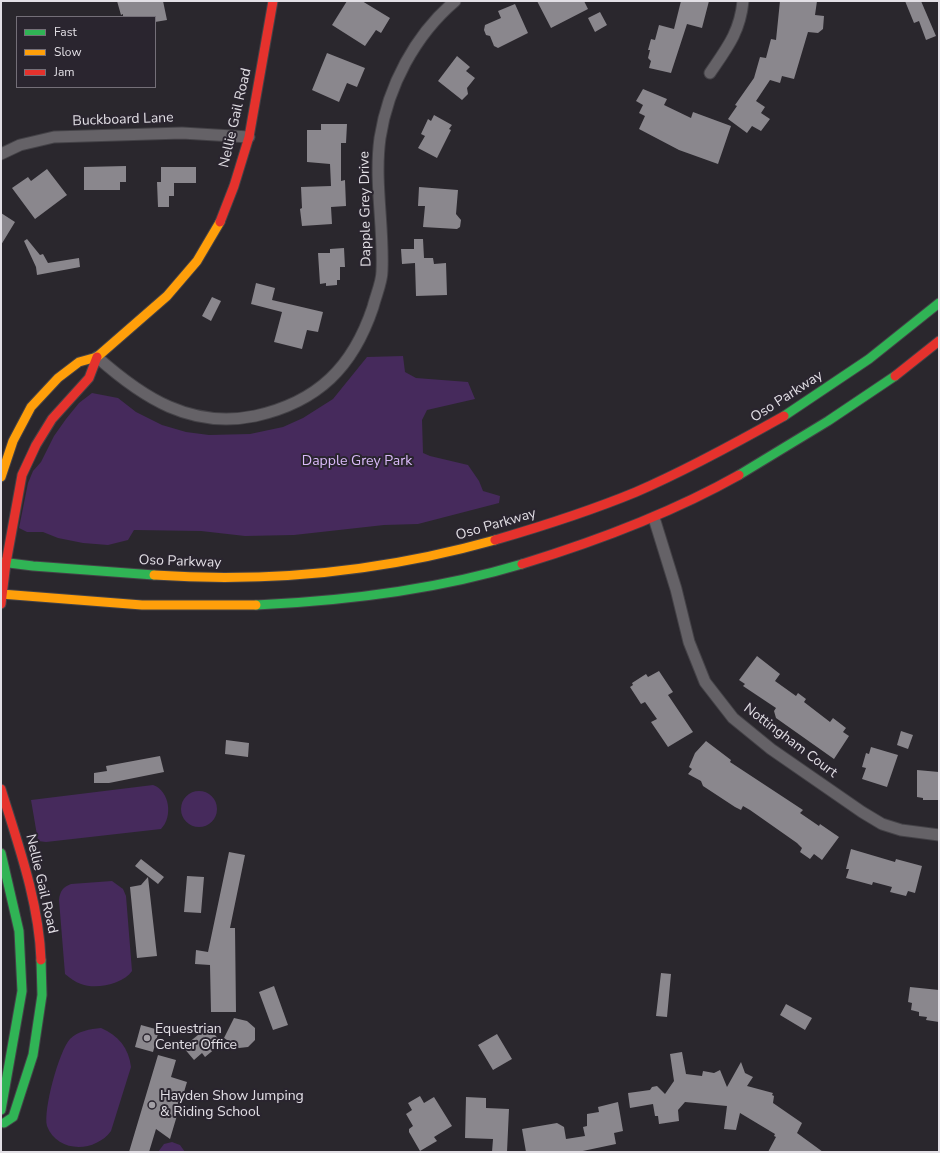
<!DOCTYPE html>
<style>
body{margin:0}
#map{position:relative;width:940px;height:1153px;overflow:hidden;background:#2a272d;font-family:"Nunito Sans",sans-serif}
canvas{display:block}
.frame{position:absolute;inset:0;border:2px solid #e2dfe5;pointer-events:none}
.legend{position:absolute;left:16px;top:16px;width:140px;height:72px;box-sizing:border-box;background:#2a252f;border:1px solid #746f78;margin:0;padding:5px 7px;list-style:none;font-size:12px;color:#e2dfe5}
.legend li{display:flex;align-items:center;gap:8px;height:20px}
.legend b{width:20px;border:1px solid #746f78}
</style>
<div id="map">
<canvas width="940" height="1153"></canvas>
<div class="frame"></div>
<ul class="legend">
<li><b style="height:5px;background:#30b455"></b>Fast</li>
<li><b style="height:5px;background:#ff9f0a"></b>Slow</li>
<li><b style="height:5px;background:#e5322d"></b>Jam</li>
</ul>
</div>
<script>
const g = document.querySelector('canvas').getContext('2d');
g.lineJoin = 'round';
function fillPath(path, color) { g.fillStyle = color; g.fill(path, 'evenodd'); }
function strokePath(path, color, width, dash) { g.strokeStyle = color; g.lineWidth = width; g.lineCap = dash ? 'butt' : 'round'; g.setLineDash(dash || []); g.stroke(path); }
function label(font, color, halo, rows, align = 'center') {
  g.font = font + ' "Nunito Sans",sans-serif'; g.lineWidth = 4; g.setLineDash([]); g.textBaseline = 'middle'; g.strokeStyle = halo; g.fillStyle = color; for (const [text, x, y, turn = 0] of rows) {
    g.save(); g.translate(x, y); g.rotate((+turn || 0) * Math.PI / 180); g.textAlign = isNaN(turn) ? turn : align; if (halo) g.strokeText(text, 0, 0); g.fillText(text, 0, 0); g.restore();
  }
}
fillPath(new Path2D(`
 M403,356L405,372L416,378L468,382L475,399L427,410L422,420L423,453L430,456L468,465L479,481L483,491L500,496L499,503L418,524L384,525L294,535L245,536L201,531L134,530L128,540L108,545L83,543L58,538L43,532H27L19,528L28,483L33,471L41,462L54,436L66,419L79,403L92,393L118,398L136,412L162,425L186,432L209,435L250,434L283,427L303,418L333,399L367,357Z
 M153,785C170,791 173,817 161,829L46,842L38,841L31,800Z
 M181 809a18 18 0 1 1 36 0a18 18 0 1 1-36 0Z
 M112,881L123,889L126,896L132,971C123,984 96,990 81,984C75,982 70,978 65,974L59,900C60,891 63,887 71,884Z
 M101,1028C118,1035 129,1048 131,1067L111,1131C95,1153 57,1153 47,1126C43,1110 59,1051 70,1039C78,1031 90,1029 101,1028Z
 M172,1142L180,1145L185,1152H158L164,1144Z`), '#462a5c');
fillPath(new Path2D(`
 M117,1H163L167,20L155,22V17H123V14L121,15Z
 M347,1H362L390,18L381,33L376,30L365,46L332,25Z
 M537,1H584L588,9L551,28Z
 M681,1H709L702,28L687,24L671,73L649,68L651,61L648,58L650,50H648L651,39L655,40L659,25L674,29Z
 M780,1H817L815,15L824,16L823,29L818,33L808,32L794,79L782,76L780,83L770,80L756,101L765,107L761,113L770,119L761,131L752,126L747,133L728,119L737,106L735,105L754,78L760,57L766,58L771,39L776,40Z
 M905,1H921L936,36L926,40L919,21L914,23Z
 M515,4L528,33L498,48L494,46L490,36L486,35L484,30L485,25L501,18L498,11Z
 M600,12L607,25L595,32L588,18Z
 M327,53L365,68L357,87L347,83L339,102L312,90Z
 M457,56L470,67L466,71L475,78L467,88L468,94L462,100L438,81Z
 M643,89L667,99L664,105L691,118L693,112L731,126L718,164L679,150L639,129L645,116L639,113L643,105L636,101Z
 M434,115L452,125L449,129L451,130L437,158L418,148L425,136L421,134L428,119L431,121Z
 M321,124H347L346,143H341V181L345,180L346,206L331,207L332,224L302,226L300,209L302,208L301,187L331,186L330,164L307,162V130H321Z
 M126,166V182H120V190H84V167Z
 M161,167H196V183H174V196H169V207H158L157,182H161Z
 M47,169L67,195L35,219L12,188L28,177L31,181Z
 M419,187L458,190L456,214L461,220L460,227L457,229L423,227L425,206H418Z
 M1,213L15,222L1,245Z
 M27,239L40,255L43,254L48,263L79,258L80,267L37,275L36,267L24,241Z
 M414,239H423L424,258H433L434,264L446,263L447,295L416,296L415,263L402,264L401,249H414Z
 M344,248L345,267H340V280H337V285L326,286V283L320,284L318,253H330V249Z
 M256,283L275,288L272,300L323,312L318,332L307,330L302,349L274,342L282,312L251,304Z
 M212,297L221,301L211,321L202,316Z
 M757,656L780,674L775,681L796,696L798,693L806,699L804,702L830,722L833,718L846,728L843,732L849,736L834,759L776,718L774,711L776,708L743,686L745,684L739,680Z
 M659,671L673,692L668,695L693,732L668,747L651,722L657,719L645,702L641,704L630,687L633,685L632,683L646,674L648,677Z
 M901,731L913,735L908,749L897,745Z
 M226,740L249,743L248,757L225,754Z
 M706,741L731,760L730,762L803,810L800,813L819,826L820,824L839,837L822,860L814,854L810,859L800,852L802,848L797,843L750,810L743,806L741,810L735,807L703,786L701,781L688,774L692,769L689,767L695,753Z
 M871,747L898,755L887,787L862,779L866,768L862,767L866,753L869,754Z
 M160,756L164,772L109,783H94V773L107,771L106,766Z
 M917,770L939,772V800H923V798L917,797Z
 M851,849L895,862L896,859L922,866L915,893L908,891L906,896L890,892L892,887L873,882L872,885L846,878L849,869H846Z
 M229,852L245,855L230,928H235L236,1012H211L210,965L195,964L196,950L208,952Z
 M141,859L164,877L158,884L135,866Z
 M187,876L204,877L201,913L184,912Z
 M148,877L157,956L137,958L130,887L141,885Z
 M661,973L671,974L667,1017L656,1016Z
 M274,986L288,1025L273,1030L259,992Z
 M910,987L939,990V1022L926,1020L927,1017L919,1016V1012L911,1010L912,1003L908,1002Z
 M786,1004L812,1018L805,1030L780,1015Z
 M234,1018L247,1021L255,1028V1040L248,1047L239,1048L224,1038Z
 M141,1025L159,1030L153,1052L135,1047Z
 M208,1027L222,1043L205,1057L202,1053L194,1060L183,1047Z
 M497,1034L512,1059L493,1070L478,1045Z
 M682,1052L686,1074L702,1076L703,1071L714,1073L720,1070L727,1087L741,1062L745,1073L753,1077L747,1086L773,1093L772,1095L774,1096L773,1103L802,1123L797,1133L823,1152H768L776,1137L774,1136L775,1134L740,1113L736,1130L724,1129L727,1106L685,1102L678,1110L679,1121L659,1124L658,1116H655L653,1104L630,1108L628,1093L650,1090L652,1087L657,1086L665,1094L674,1081L670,1054Z
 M158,1055L176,1060L171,1077L187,1082L170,1139L156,1129L149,1152H129Z
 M420,1096L424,1103L434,1097L452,1126L434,1137L437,1141L420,1151L409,1132V1129L413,1126L406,1114L412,1110L408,1103Z
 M466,1097L486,1098V1108L509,1109L507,1152H492L493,1139L465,1138Z
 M618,1102L623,1131L614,1133L616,1144L578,1152H526L522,1129L557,1123L564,1127L566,1139L585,1136L583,1127L587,1126V1114L599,1112L598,1107Z`), '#8a878d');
const street = new Path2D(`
 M710,73C727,48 740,32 743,1
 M1,154L20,145L54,137L182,133L249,137
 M97,357C143,398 191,429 255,416C318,402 353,367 373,307C376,295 382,282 382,271C384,227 374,182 380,138C388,86 415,35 455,1
 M654,518L676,589L689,642L705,682L733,718L771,749L862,812L882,824L901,830L939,835`);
const fast = new Path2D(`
 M784,416L869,359L939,303
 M739,475L828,421L895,376
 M1,562L33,566L154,575
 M256,605C345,601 436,590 522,564
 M1,853L19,931L22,991L1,1110
 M4,1123L13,1117L33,1055L42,995L41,960`);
const slow = new Path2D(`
 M1,477L13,441L31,407L58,378L79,362L97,357L167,296L197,261L220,222
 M154,575C269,583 385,571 495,540
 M1,594L142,605H256`);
const jam = new Path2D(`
 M220,222L234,186L249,137L273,1
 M895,376L939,341
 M495,540C543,526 590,511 636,492C687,470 736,443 784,416
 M522,564C597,541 670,514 739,475
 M1,604L6,563L22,475L36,445L52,419L89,378L97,357
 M1,789C18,844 39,902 41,960`);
strokePath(street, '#444247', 13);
strokePath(fast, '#444247', 11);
strokePath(slow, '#444247', 11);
strokePath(jam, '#444247', 11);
strokePath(street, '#656267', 11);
strokePath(fast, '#30b455', 9);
strokePath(slow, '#ff9f0a', 9);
strokePath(jam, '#e5322d', 9);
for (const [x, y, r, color] of [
 [147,1038,4,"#a29fa5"],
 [152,1105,4,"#a29fa5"]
]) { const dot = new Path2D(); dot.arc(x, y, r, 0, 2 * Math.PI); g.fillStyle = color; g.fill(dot); strokePath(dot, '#2a252f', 1.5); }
label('14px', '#e2dfe5', '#2a252f', [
 ["Nellie Gail Road",236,118,-77],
 ["Buckboard Lane",123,120,-2],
 ["Dapple Grey Drive",366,209,-91],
 ["Oso Parkway",787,397,-33],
 ["Oso Parkway",496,525,-16],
 ["Oso Parkway",180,562,2],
 ["Nottingham Court",790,741,37],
 ["Nellie Gail Road",41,884,77]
]);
label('14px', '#dabaf9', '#2a252f', [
 ["Dapple Grey Park",357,462]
]);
label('14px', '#e2dfe5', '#2a252f', [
 ["Equestrian",155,1030],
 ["Center Office",155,1046],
 ["Hayden Show Jumping",160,1097],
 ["& Riding School",160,1113]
], 'left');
</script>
